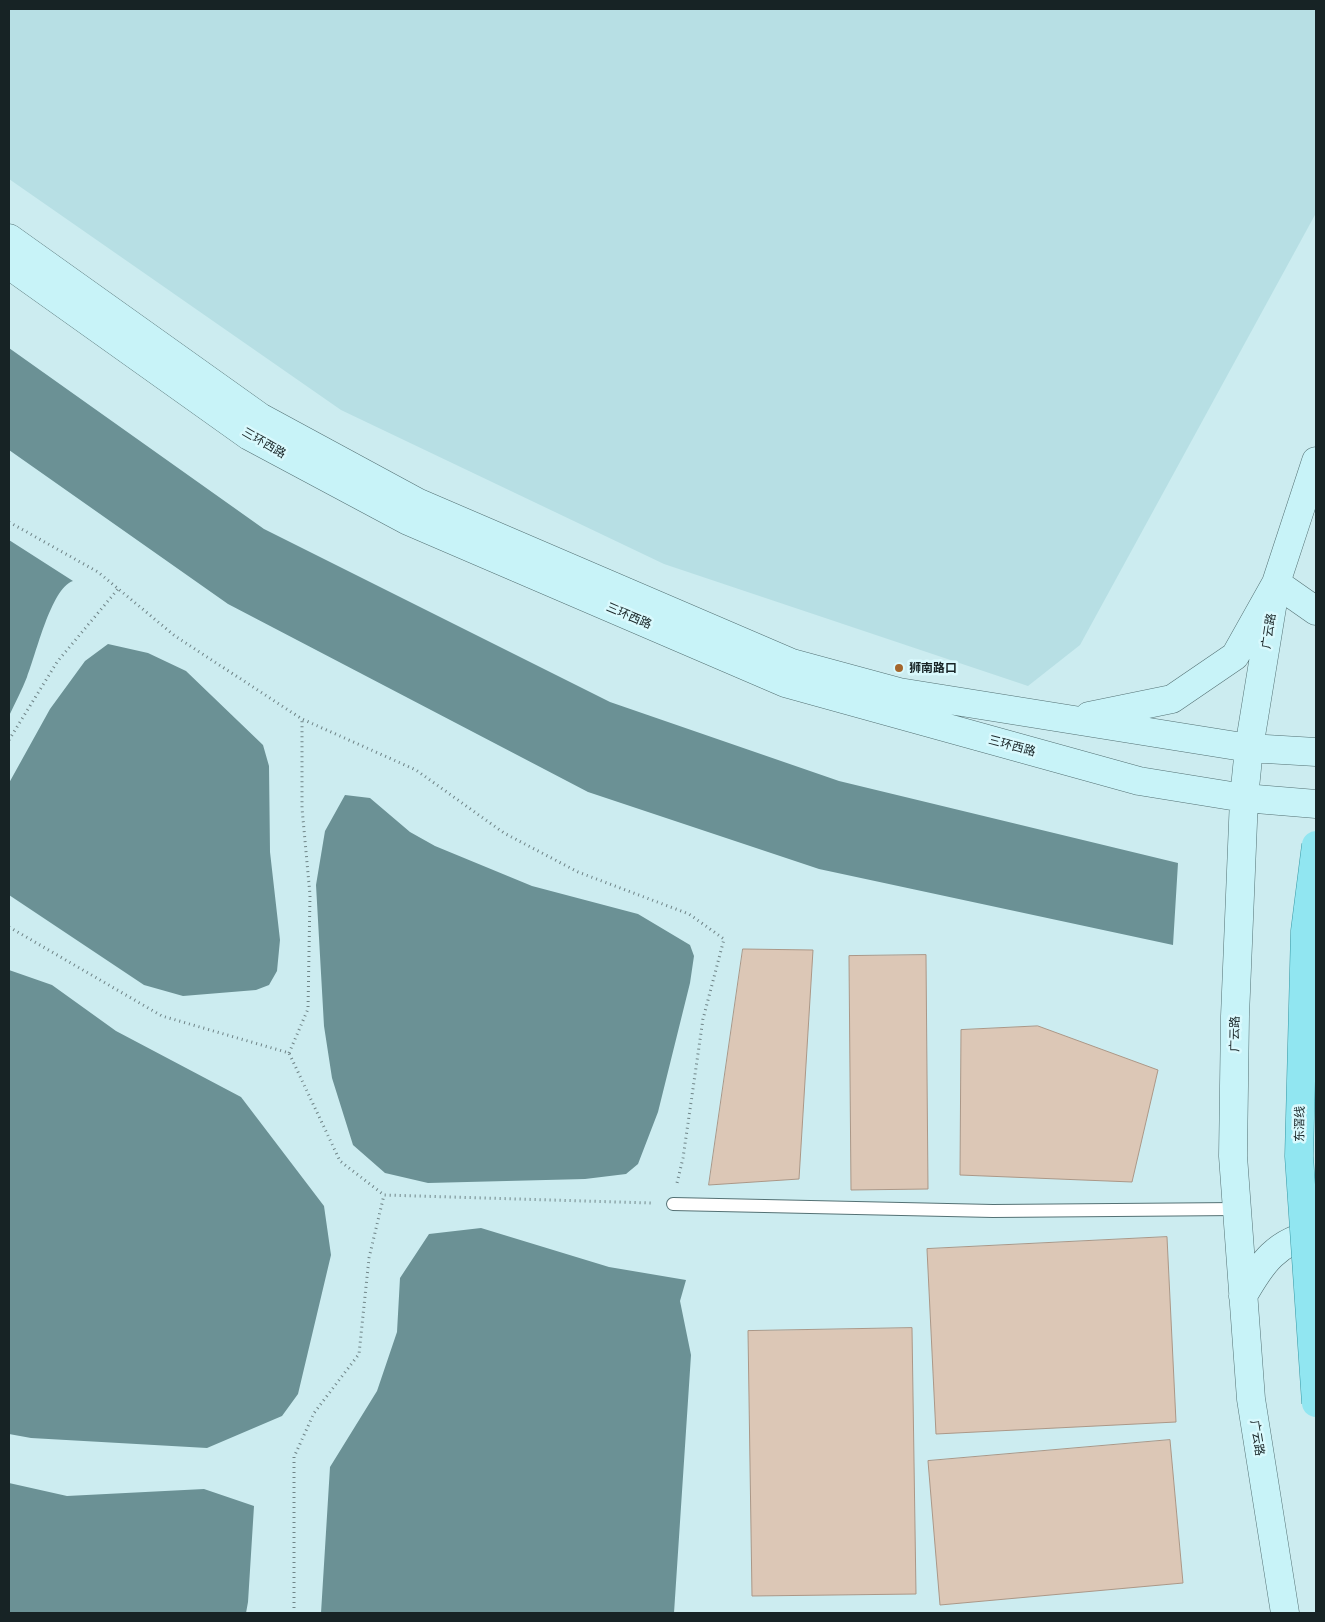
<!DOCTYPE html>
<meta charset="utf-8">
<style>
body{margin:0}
#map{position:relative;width:1325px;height:1622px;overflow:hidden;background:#ccecf0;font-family:"Public Sans",sans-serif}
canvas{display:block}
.frame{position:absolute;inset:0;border:10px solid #172325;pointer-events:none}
</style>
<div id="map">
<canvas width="1325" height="1622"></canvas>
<div class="frame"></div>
</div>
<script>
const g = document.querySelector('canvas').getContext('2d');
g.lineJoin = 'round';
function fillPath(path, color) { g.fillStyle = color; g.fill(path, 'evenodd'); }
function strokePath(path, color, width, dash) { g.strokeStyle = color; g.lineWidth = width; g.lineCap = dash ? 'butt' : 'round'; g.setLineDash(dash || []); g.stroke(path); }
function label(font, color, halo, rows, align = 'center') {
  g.font = font + ' "Public Sans","Noto Sans SC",sans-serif'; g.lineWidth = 5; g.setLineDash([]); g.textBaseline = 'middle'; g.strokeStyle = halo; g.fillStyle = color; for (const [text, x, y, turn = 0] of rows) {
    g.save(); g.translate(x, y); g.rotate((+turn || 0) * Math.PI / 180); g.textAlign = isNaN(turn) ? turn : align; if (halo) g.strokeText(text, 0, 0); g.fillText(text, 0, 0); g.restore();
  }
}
fillPath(new Path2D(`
 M9,9H1316V213L1080,645L1028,686L664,564L341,410L9,179Z`), '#b7dfe4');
fillPath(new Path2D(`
 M9,348L264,529L610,702L839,781L1178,863L1173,945L819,869L588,792L228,604L9,450Z
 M9,540L73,581C51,588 36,655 27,677C22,690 15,703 9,716Z
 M108,644L148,653L186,671L263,745L269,766L270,852L280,940L277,971L269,985L256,990L183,996L144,985L9,895V783L50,709L85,661Z
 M345,795L370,798L410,832L435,846L532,886L638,914L690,945L694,956L690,983L658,1112L638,1164L626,1174L585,1179L428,1183L385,1173L353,1145L332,1078L324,1026L316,885L325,831Z
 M9,970L52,985L116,1031L241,1097L324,1206L331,1255L298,1394L282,1416L207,1448L31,1438L9,1434Z
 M481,1228L609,1267L686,1280L680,1301L691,1355L674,1613H321L330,1467L377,1391L397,1332L400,1278L429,1234Z
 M9,1483L67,1496L204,1489L254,1506L248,1602L246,1613H9Z`), '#6b9195');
const building = new Path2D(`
 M743,949L813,950L799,1179L709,1185Z
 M926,955L928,1189L851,1190L849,956Z
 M1038,1026L1158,1070L1132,1182L960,1175L961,1030Z
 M1167,1237L1176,1422L936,1434L927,1249Z
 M912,1328L916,1594L752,1596L748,1331Z
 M1170,1440L1183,1583L940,1605L928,1461Z`);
fillPath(building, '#dcc7b6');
strokePath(building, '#ab9787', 1);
const service = new Path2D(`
 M673,1204L993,1211L1237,1209`);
const secondary = new Path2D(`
 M9,238L260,417L417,502L792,663L899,692L1249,748L1316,752
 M9,265L249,436L408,521L785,683L1139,781L1244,798L1316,804
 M1089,716L1172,699L1235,656L1276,583L1316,611
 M1243,1296C1261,1264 1277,1240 1316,1234
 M1285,1613L1251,1399L1233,1156L1235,1016L1244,798L1249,748L1276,583L1316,461`);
strokePath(service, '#547174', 14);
strokePath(secondary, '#547174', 29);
strokePath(new Path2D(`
 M9,522L98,572L175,636L302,719L416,770L504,833L578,872L689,914L724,939L703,1019L683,1158L677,1183
 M9,740L57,662L118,589
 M9,927L162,1016L289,1053L340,1161L384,1195L651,1203
 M289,1053L308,1009L310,895L302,808V719
 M294,1613V1457L314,1413L359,1354L369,1258L384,1195`), '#6f8487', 3, [1, 4]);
strokePath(service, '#fff', 12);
strokePath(secondary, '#c8f3f8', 28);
const primaryBridge = new Path2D(`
 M1316,845L1305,931L1299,1156L1316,1403`);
strokePath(primaryBridge, '#3697a3', 29, []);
strokePath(primaryBridge, '#91e6f1', 28);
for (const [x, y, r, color] of [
 [899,668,5,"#a4662c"]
]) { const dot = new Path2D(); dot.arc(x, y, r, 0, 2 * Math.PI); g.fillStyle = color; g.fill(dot); strokePath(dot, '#d9f9fd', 2); }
label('12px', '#172325', '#d9f9fd', [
 ["三环西路",264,443,30],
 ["三环西路",629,616,23],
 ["广云路",1269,631,-81],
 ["三环西路",1012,746,15],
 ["广云路",1235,1034,-89],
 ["东滘线",1300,1124,-89],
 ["广云路",1257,1438,81]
]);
label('bold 12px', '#172325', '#d9f9fd', [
 ["狮南路口",909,668]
], 'left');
</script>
